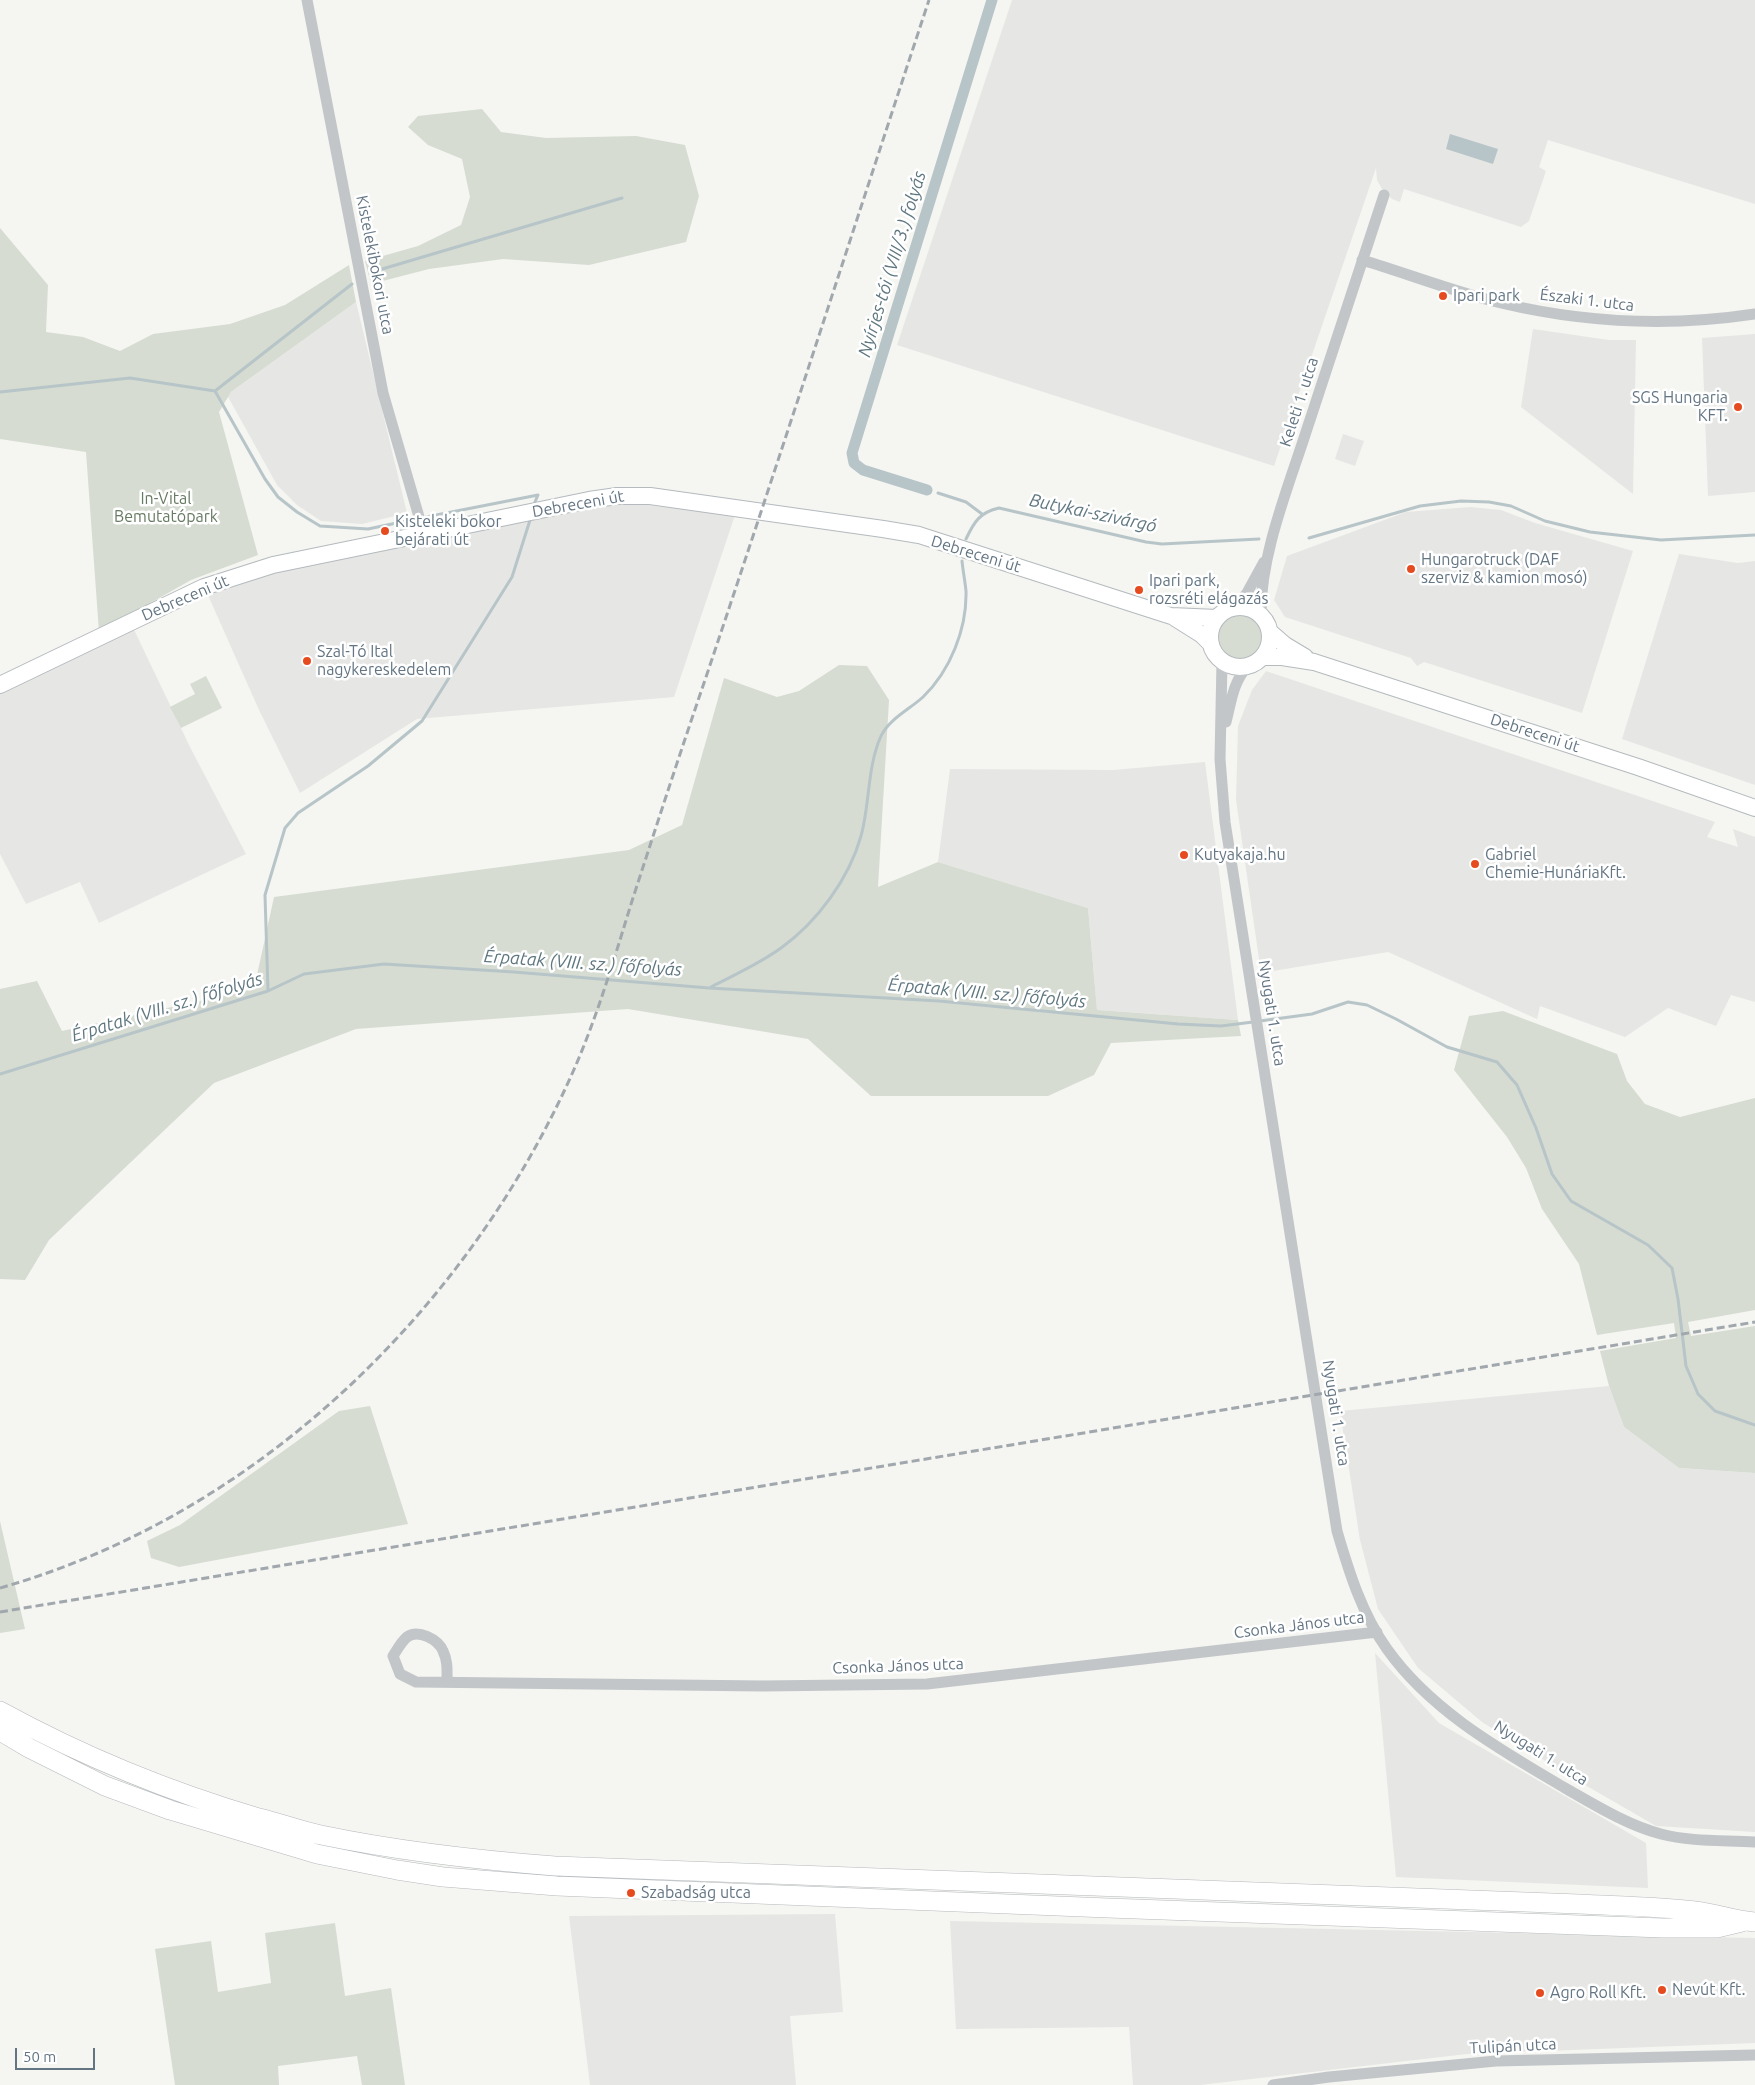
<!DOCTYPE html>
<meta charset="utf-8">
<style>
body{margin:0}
#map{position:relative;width:1755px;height:2085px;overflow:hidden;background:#f5f5f1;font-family:Ubuntu,sans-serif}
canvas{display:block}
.scale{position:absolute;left:15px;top:2048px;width:80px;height:22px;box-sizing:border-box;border:2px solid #637583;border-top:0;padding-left:6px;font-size:15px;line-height:18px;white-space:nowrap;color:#637583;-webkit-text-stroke:4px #fff;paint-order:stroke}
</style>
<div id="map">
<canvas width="1755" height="2085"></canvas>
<div class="scale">50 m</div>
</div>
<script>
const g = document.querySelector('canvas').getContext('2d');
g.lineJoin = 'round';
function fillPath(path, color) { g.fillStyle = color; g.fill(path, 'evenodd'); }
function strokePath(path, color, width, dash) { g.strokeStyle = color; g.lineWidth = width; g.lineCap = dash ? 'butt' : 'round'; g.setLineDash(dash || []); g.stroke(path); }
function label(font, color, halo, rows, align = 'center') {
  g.font = font + ' Ubuntu,sans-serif'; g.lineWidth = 5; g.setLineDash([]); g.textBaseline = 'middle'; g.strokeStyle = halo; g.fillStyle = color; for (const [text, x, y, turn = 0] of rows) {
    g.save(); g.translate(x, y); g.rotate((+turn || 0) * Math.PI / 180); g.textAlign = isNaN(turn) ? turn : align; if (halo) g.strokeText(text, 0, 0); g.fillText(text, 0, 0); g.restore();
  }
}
fillPath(new Path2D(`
 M1012,0H1755V204L1548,140L1539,167L1546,171L1529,221L1521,227L1404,189L1400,202L1392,199L1382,189L1377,180L1376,168L1274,466L897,345Z
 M356,302L407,513L362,524L321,521L297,505L277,485L227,395Z
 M1533,329L1609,340H1636L1633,494L1521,407Z
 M1755,334V492L1708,496L1702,338Z
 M1343,434L1364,441L1355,466L1335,459Z
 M630,503L735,515L674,697L417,719L300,793L259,710L207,593L266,574L575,508Z
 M1470,507L1501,510L1535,523L1633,551L1582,713L1424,662L1417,666L1411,658L1285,617L1274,600L1287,556L1406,512Z
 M1679,554L1738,563L1755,561V785L1622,739Z
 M127,615L191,749L246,854L99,923L80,882L26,904L0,854V677L99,632Z
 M1266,671L1715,822L1707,837L1738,847L1733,829L1755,837V1002L1731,995L1716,1026L1668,1008L1625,1037L1540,1006L1537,1019L1388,952L1261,973L1236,800L1238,726L1252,690Z
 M1205,762L1238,1020L1097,1010L1088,908L938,862L950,769L1113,770Z
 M1609,1386L1624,1427L1679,1468L1755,1473V1832L1656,1826L1573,1778L1482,1722L1418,1668L1378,1609L1360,1540L1340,1411Z
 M1375,1653L1439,1723L1646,1843L1648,1888L1396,1877Z
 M835,1914L843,2012L790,2016L796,2085H590L569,1916Z
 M950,1921L1755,1938V2043L1467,2054L1200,2085H1133L1129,2027L956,2029Z`), '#e6e7e5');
fillPath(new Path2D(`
 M482,109L501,132L546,138L636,136L685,145L699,196L686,242L589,265L503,259L429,269L371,284L365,261L418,246L461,225L470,197L462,159L428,145L408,127L418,116Z
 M0,228L48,285L46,332L83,337L120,351L153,334L230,324L285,305L349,265L356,302L231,392L219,412L258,555L191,580L99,632L86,452L0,439Z
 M1217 638a24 24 0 1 1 48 0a24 24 0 1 1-48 0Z
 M839,665L867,666L889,700L878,887L938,862L1088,908L1097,1010L1238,1020L1241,1036L1111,1043L1094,1075L1048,1096H871L808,1039L628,1009L356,1029L214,1083L49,1240L25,1280L0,1279V989L37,981L62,1031L254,989L274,897L629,850L682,825L724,678L777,697L799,691Z
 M206,676L222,708L181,728L170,707L195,694L190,684Z
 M1503,1011L1617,1054L1627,1081L1645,1104L1680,1117L1755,1098V1310L1688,1322L1691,1336L1755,1326V1473L1679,1468L1624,1427L1609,1386L1600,1351L1676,1338L1674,1323L1597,1335L1579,1264L1542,1209L1526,1168L1507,1137L1454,1070L1469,1016Z
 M370,1406L408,1524L179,1567L151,1558L147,1541L180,1525L339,1411Z
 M0,1521L25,1629L0,1633Z
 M335,1923L345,1996L391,1988L405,2085H362L357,2056L278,2066L279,2085H175L155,1949L211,1941L218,1992L271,1983L265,1933Z`), '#d6dcd2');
fillPath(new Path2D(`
 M1450,134L1498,149L1493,164L1446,149Z`), '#b7c5c8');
strokePath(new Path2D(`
 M372,272L622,198
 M215,391L352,284
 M0,392L130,378L215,391L265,479L278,497L297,512L320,526L368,529L411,520
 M938,493L966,502L982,514
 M426,517L538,495L535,502
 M1309,538L1420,506L1461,501L1489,502L1511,506L1545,521L1590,532L1661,540L1755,535
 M966,539C974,522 980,512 999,508L1146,542L1162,544L1259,539
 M711,987C734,975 759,964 781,948C817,922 849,879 861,836C870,804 867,767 881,736C889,719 910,709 923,697C950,671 967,629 966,591C965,581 963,571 962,561
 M268,991L265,895L285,828L298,813L368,766L422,721L512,577L531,517
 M1260,1021L1312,1014L1348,1002L1367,1005L1396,1019L1447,1047L1497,1062L1517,1085L1536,1128L1552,1174L1571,1201L1648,1245L1672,1268L1678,1299L1686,1366L1698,1394L1715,1411L1755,1425
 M0,1074L268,991L304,974L384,964L514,972L709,988L939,1001L1178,1024L1221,1026L1253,1022`), '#b7c5c8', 3);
strokePath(new Path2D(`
 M927,490L863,470L854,463L852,453L992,0`), '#b7c5c8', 11);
const secondary = new Path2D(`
 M1210 637a30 30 0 1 1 60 0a30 30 0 1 1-60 0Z
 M1175,618L1202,635L1211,644
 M1270,632L1285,645L1305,657
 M1264,657H1282L1314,662L1638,767L1755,808
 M0,685L204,587L273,565L589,500L617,496H650L883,529L919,535L1171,616L1217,618`);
const primary = new Path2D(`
 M0,1711C84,1757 167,1791 259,1818C280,1823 301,1831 321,1835C398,1851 477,1860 555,1866L1579,1904C1618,1906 1657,1906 1695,1911C1715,1913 1735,1921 1755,1922
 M0,1731L29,1748L105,1786L170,1810L317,1854L397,1870L443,1877L557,1886L1108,1908L1663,1928H1717L1742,1922`);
strokePath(secondary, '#b4babe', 18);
strokePath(primary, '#b5b9bd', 20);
strokePath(new Path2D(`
 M307,0L383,393L424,534
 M1362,260C1409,274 1454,292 1501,303C1585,323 1669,327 1755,314
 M1236,607L1247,593L1264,562
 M1261,615C1260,556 1288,488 1306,432C1332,353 1358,274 1384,195
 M1222,662L1220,759L1225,822L1337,1531C1349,1572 1362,1614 1387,1649C1431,1711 1501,1750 1565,1788C1595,1805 1627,1825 1661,1834C1691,1842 1724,1840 1755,1842
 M1226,722C1231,703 1233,682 1247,667
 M447,1682C447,1671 448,1661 443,1651C438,1639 418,1629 407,1637C401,1642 397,1650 393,1656L400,1674L416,1682L763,1686L927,1684L1377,1632
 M1273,2085L1329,2077L1496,2061L1755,2055`), '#c2c6c9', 11);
strokePath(secondary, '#fff', 16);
strokePath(primary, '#fff', 19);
strokePath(new Path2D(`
 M0,1588C254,1516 465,1313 572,1074C597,1018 614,959 632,901C656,827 680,753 705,680C781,454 854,227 929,0
 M0,1612L1755,1322`), '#a0a7ad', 3, [8, 4]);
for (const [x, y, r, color] of [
 [1443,296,5,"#e64b20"],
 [1738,407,5,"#e64b20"],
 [385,531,5,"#e64b20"],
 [1411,569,5,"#e64b20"],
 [1139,590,5,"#e64b20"],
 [307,661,5,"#e64b20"],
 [1184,855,5,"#e64b20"],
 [1475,864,5,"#e64b20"],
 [631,1893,5,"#e64b20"],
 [1662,1990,5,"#e64b20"],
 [1540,1993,5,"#e64b20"]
]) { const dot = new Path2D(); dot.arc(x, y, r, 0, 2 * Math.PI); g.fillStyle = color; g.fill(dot); strokePath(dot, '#fff', 2); }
label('16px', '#637583', '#fff', [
 ["Kistelekibokori utca",375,265,79],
 ["Északi 1. utca",1587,300,7],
 ["Keleti 1. utca",1299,402,-72],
 ["Debreceni út",578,504,-10],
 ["Debreceni út",976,554,17],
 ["Debreceni út",185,598,-23],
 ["Debreceni út",1535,733,18],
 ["Nyugati 1. utca",1272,1013,81],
 ["Nyugati 1. utca",1336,1413,81],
 ["Csonka János utca",1299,1625,-7],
 ["Csonka János utca",898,1666,-2],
 ["Nyugati 1. utca",1541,1753,32],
 ["Tulipán utca",1513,2046,-3]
]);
label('16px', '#637583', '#fff', [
 ["Ipari park",1453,296],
 ["SGS Hungaria",1728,398,"right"],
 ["KFT.",1728,416,"right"],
 ["Kisteleki bokor",395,522],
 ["bejárati út",395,540],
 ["Hungarotruck (DAF",1421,560],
 ["szerviz & kamion mosó)",1421,578],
 ["Ipari park,",1149,581],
 ["rozsréti elágazás",1149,599],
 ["Szal-Tó Ital",317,652],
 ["nagykereskedelem",317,670],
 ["Kutyakaja.hu",1194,855],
 ["Gabriel",1485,855],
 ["Chemie-HunáriaKft.",1485,873],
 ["Szabadság utca",641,1893],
 ["Nevút Kft.",1672,1990],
 ["Agro Roll Kft.",1550,1993]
], 'left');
label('16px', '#677a62', '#fff', [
 ["In-Vital",166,499],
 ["Bemutatópark",166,517]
]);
label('italic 18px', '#5f7780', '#fff', [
 ["Nyírjes-tói (VIII/3.) folyás",892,264,-73],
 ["Butykai-szivárgó",1093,513,12],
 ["Érpatak (VIII. sz.) főfolyás",583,963,4],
 ["Érpatak (VIII. sz.) főfolyás",987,993,5],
 ["Érpatak (VIII. sz.) főfolyás",167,1007,-17]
]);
</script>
